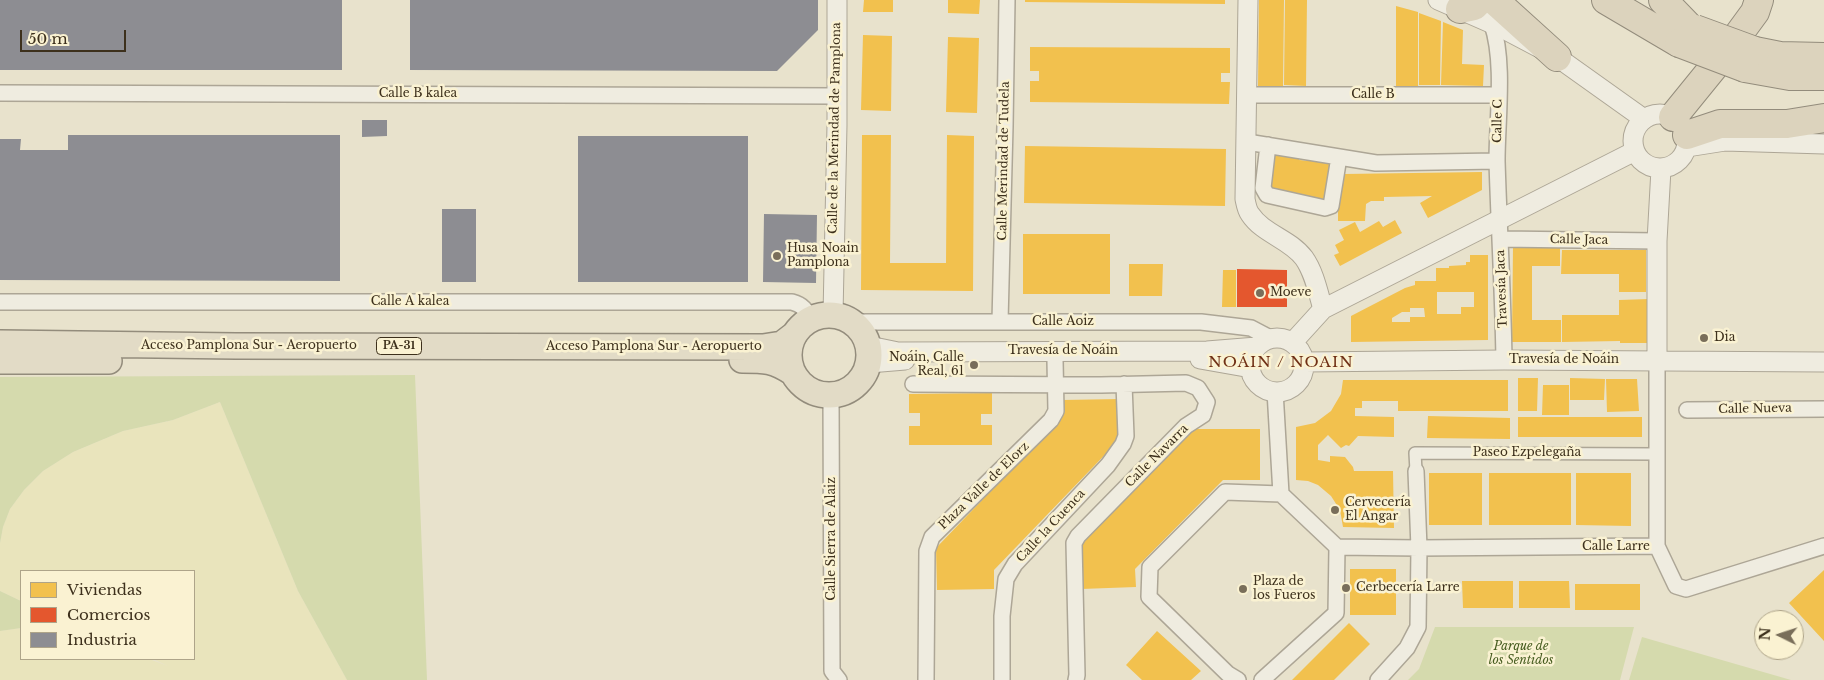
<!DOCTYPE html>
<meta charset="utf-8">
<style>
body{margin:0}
#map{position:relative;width:1824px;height:680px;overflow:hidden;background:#e8e2cc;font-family:"Libre Baskerville",serif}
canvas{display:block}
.legend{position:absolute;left:20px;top:570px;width:175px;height:90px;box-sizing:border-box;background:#faf2d2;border:1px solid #aea489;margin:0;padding:6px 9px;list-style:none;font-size:15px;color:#3d301c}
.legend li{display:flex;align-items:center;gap:10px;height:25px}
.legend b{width:25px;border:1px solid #aea489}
.north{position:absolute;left:1754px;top:610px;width:50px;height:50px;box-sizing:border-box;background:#faf2d2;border:1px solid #aea489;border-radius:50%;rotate:274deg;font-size:14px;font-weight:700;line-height:20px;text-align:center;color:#3d301c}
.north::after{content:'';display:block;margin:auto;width:18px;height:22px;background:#796e5a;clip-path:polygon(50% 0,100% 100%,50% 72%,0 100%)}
.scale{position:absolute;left:20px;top:30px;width:106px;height:22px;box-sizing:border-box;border:2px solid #3d301c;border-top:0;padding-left:6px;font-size:15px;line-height:18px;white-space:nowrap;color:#3d301c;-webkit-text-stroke:4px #faf2d2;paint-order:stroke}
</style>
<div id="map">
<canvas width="1824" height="680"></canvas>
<ul class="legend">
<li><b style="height:14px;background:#f2c14e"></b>Viviendas</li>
<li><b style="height:14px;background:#e4572e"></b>Comercios</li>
<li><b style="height:14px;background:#8d8d92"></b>Industria</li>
</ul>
<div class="north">N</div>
<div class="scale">50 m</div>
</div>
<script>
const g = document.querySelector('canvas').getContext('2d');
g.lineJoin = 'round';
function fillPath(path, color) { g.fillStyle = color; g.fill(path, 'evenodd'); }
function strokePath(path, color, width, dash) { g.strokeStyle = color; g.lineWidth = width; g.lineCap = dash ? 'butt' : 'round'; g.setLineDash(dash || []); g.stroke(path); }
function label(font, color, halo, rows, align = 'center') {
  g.font = font + ' "Libre Baskerville",serif'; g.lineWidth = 5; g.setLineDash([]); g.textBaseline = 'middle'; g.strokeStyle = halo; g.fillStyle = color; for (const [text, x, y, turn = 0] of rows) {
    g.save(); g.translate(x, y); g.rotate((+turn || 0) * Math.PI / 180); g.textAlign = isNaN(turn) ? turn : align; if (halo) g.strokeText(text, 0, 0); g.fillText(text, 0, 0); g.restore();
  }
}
fillPath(new Path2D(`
 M220,402L298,591L347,680H0V631L21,628V659H149L168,666L153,659H194V571H21V601L0,591V543L3,527L10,509L24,490L43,471L73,452L123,431L173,420Z`), '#e9e4bc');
fillPath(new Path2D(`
 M415,375L427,680H347L298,591L220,402L173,420L123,431L73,452L43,471L24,490L10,509L3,527L0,543V377Z
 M0,591L21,601V628L0,631Z
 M1435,627H1634L1620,680H1408L1419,669Z
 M1642,637L1791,680H1629Z`), '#d5daad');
fillPath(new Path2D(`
 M864,0H893V12H863Z
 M948,0H980L979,14L948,13Z
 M1025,0H1225V4L1025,2Z
 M1259,0H1284L1283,86H1258Z
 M1285,0H1307L1306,86L1284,85Z
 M1396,6L1418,12V86H1396Z
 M1419,13L1441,21L1440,85H1419Z
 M1443,22L1463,30L1462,64L1484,65L1483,86L1441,85Z
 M863,35L892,36L891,111L861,110Z
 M948,37L979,38L977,113L946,112Z
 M1030,47L1230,48V73H1221V82H1230L1229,104L1030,102V81H1039V71H1030Z
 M862,135H891L890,263H946L947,135L974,136L973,291L861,290Z
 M1025,146L1226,149L1225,206L1024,203Z
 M1274,153L1300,154L1299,160L1309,161V156L1331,161L1325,201L1303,200V195L1294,193L1269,192Z
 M1482,172V190L1428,218L1420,203L1432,196L1384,197V201H1371L1366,204L1365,221H1338V193L1341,194V183H1344V174Z
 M1395,220L1402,233L1340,266L1334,255L1339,253L1335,245L1344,240L1339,230L1355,222L1360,232L1379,221L1383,227Z
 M1023,234H1110V294H1023Z
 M1513,245H1560V266H1532V320H1561V342H1512Z
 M1562,250H1646V292H1619V274H1561Z
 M1470,255H1488V340L1351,342V316L1405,288L1415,285V281H1436V268H1449V266L1466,265V262H1470ZM1437,292H1474V307H1461V314H1437ZM1410,308H1424L1425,317H1410V322H1392V318L1402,312H1410Z
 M1129,264H1163L1162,296H1129Z
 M1223,270H1236V307H1222Z
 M1649,299L1650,343H1620V341L1562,342V315H1619V300Z
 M1518,378H1538L1537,411H1518Z
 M1570,378L1605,379L1604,400H1570Z
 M1606,379H1637L1639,411L1607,412Z
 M1343,380H1508V411H1398V401H1362V408H1355V416L1394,417V437L1358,436L1349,446L1346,445L1341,448L1328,435L1318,445V460L1330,462V456L1345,457L1353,467L1354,471H1393L1394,528L1343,527L1340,510L1331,496L1318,485L1308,481L1296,480V427L1315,423L1331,411L1341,394Z
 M1543,385H1569V415H1542Z
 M992,393V414H981V425H992V445H909V426H920V413H909V394Z
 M1120,399L1121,438L994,570V589L937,590L936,548L1062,417V400Z
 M1428,416L1510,418V439L1427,438Z
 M1518,417H1642V437H1518Z
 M1191,429H1260V480H1223L1135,569L1136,587L1081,589L1079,541Z
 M1429,473H1482V525H1429Z
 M1489,473H1571V525H1489Z
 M1576,473H1631V526L1576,525Z
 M1350,569H1396V615H1350Z
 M1824,570V641L1789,603Z
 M1462,581H1513V608H1463Z
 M1519,581H1569L1570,608H1519Z
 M1575,584H1640V610H1575Z
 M1349,623L1370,644L1334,680H1292Z
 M1157,631L1201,671L1191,680H1142L1126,665Z`), '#f2c14e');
fillPath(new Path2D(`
 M1237,269L1287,270V307H1237Z`), '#e4572e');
fillPath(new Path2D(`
 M0,0H342V70H0Z
 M410,0H818V30L777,71L410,70Z
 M362,120H387V136L362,137Z
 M68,135H340V281L0,280V139H21L20,150H68Z
 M578,136H748V282H578Z
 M442,209H476V282H442Z
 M764,214L817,215L816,283L763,282Z`), '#8d8d92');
const pedestrian = new Path2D(`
 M1416,471L1415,453L1657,454`);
const minor = new Path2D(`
 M1492,24C1505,62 1497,120 1497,161C1499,227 1503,294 1504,360
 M0,93L837,96
 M1248,95H1498
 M1247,142L1376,163L1497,161
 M1268,145L1263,188L1267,195L1325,208L1331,206L1339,157
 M1501,239L1657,241
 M0,302H792C803,305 806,310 811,319
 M1000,321L1005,126L1007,0
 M853,322H1201L1251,328L1270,338
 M1657,360V546L1676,586L1686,589L1824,546
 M913,384L1101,385L1186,383L1198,388L1207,402L1203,415L1186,426L1078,536L1074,543L1077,675L1076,680
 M1275,391L1281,494L1337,547L1419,548L1657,546
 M831,396L832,671L839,680
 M1687,410L1824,409
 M926,680L927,551L932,537L1051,420L1056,411L1055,360
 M1002,680V616L1006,579L1015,564L1108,465L1123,444L1126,436L1124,384
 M1238,680L1228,674L1149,597L1150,567L1225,492L1281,494
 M1262,680L1336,613L1337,547
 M1378,680L1407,648L1418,627L1419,548L1416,471`);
const tertiary = new Path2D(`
 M1248,0L1245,199C1246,204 1247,210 1250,214C1263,234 1290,239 1304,258C1314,272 1318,292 1323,309
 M1438,0L1502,28L1557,57L1644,119
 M1633 141a27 27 0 1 1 54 0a27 27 0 1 1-54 0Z
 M1687,147L1725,141L1824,144
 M833,315L837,125V0
 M1250 365a27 27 0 1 1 54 0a27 27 0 1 1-54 0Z
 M1293,342L1323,309L1635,151
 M869,346L898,352L1207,351L1257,347
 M1200,359L1251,368
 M1657,360V241L1661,169
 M1304,362L1504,360L1824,362
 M869,363L905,360`);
const trunk = new Path2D(`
 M789 355a40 40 0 1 1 80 0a40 40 0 1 1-80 0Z
 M0,343L236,346L763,347L782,344L795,334
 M742,360C765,360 774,360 793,373
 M0,361H109`);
const motorway = new Path2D(`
 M1494,0L1557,57
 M1606,0L1679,43
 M1663,0L1690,28
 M1460,9L1474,6L1480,0
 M1755,51L1780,56L1824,57
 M1745,68L1790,76H1824
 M1673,117L1725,53L1755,12L1759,0
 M1687,135L1720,124H1787L1824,118`);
strokePath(pedestrian, '#ada696', 14);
strokePath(minor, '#ada696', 18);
strokePath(tertiary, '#ada696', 21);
strokePath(trunk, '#938c7c', 28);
strokePath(motorway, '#938c7c', 30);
strokePath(pedestrian, '#efece0', 11);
strokePath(minor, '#efece0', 15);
strokePath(tertiary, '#efece0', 19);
strokePath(trunk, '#e2dbc6', 25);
strokePath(motorway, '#dcd3bd', 28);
const motorwayBridge = new Path2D(`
 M1695,29L1755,51
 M1679,43L1745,68`);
strokePath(motorwayBridge, '#938c7c', 30, []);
strokePath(motorwayBridge, '#dcd3bd', 28);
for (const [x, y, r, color] of [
 [777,256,5,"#796e5a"],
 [1260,293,5,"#796e5a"],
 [1704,338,5,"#796e5a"],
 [974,365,5,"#796e5a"],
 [1335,510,5,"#796e5a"],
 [1346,588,5,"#796e5a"],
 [1243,589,5,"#796e5a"]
]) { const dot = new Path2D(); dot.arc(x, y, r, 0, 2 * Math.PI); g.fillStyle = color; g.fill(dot); strokePath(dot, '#faf2d2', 2); }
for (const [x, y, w] of [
 [399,346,45]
]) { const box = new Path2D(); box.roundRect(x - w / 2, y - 8.5, w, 17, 4); g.fillStyle = '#faf2d2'; g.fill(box); strokePath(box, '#3d301c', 1); }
label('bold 11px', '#3d301c', null, [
 ["PA-31",399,346]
]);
label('12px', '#3d301c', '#faf2d2', [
 ["Calle B kalea",418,94],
 ["Calle B",1373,95],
 ["Calle C",1498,121,-89],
 ["Calle de la Merindad de Pamplona",835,128,-89],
 ["Calle Merindad de Tudela",1004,161,-89],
 ["Calle Jaca",1579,240,1],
 ["Travesía Jaca",1502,289,-92],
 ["Calle A kalea",410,302],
 ["Calle Aoiz",1063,322],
 ["Acceso Pamplona Sur - Aeropuerto",249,346],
 ["Acceso Pamplona Sur - Aeropuerto",654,347],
 ["Travesía de Noáin",1063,351],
 ["Travesía de Noáin",1564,360],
 ["Calle Nueva",1755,409,-1],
 ["Paseo Ezpelegaña",1527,453],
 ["Calle Navarra",1157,456,-45],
 ["Plaza Valle de Elorz",984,486,-44],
 ["Calle la Cuenca",1051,526,-47],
 ["Calle Sierra de Alaiz",832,539,-90],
 ["Calle Larre",1616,547]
]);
label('12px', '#3d301c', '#faf2d2', [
 ["Husa Noain",787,249],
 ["Pamplona",787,263],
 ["Moeve",1270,293],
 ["Dia",1714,338],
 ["Noáin, Calle",964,358,"right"],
 ["Real, 61",964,372,"right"],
 ["Cervecería",1345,503],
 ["El Angar",1345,517],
 ["Plaza de",1253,582],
 ["los Fueros",1253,596],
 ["Cerbecería Larre",1356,588]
], 'left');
label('italic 12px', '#475d20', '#faf2d2', [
 ["Parque de",1521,647],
 ["los Sentidos",1521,661]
]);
g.letterSpacing = '1px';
label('15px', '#703116', '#faf2d2', [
 ["NOÁIN / NOAIN",1281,363]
]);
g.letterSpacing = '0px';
</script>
